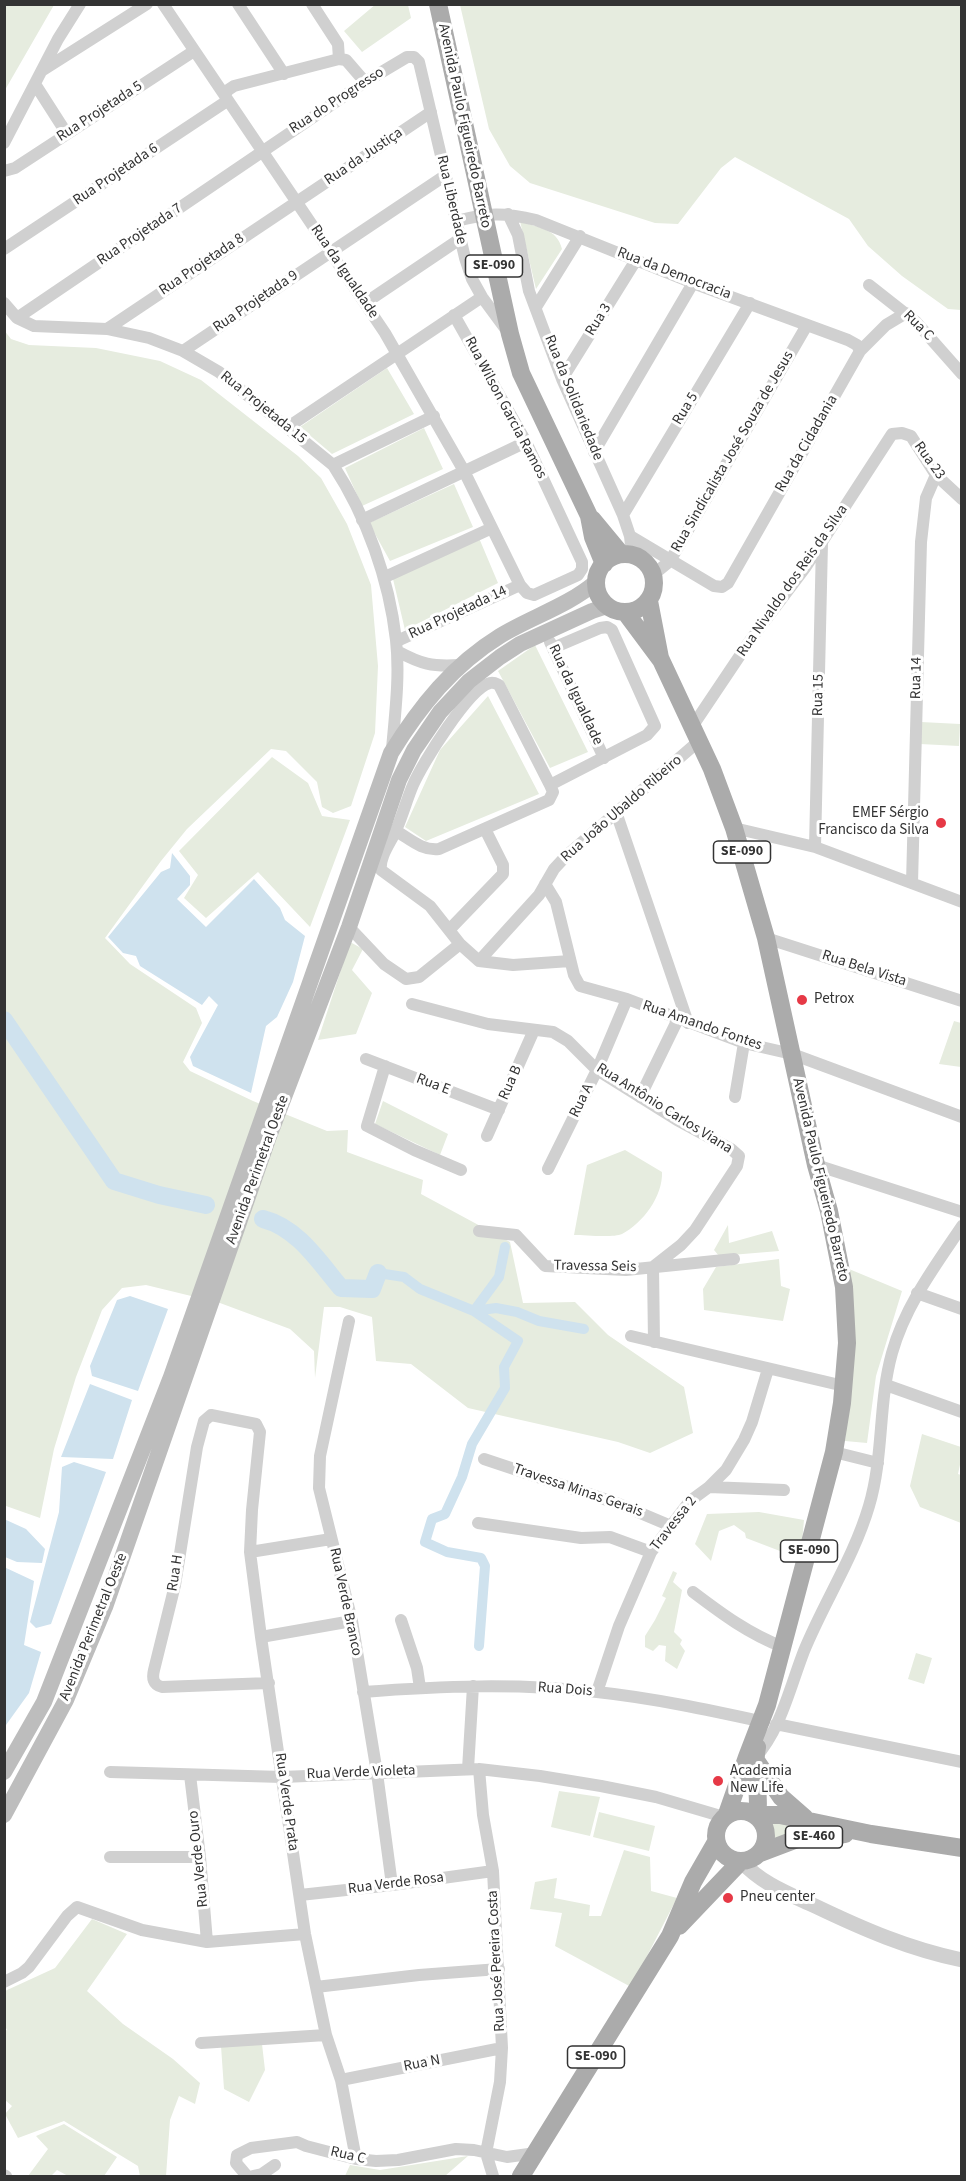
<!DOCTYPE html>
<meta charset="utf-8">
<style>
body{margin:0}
#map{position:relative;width:966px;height:2181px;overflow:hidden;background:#fff;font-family:"Source Sans 3",sans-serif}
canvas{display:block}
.frame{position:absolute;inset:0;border:6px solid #333;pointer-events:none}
</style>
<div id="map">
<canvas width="966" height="2181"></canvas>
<div class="frame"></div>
</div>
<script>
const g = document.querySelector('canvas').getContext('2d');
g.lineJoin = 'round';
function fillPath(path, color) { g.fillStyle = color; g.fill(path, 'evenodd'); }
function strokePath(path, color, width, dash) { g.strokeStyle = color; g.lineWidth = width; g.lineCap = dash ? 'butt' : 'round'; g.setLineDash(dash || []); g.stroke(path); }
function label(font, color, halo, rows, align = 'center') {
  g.font = font + ' "Source Sans 3",sans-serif'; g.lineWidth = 6; g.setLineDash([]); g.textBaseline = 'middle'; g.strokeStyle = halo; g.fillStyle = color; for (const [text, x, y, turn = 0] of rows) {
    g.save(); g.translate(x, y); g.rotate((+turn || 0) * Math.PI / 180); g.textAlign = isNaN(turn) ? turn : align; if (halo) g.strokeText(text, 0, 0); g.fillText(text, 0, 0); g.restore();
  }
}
fillPath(new Path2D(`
 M5,4L54,5L5,90L4,5Z
 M376,4L408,5L411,18L362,52L344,31Z
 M460,5H961V310L948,309L902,276L868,246L849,219L735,157L721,168L678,224L655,223L530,183L510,166L489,129Z
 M520,221C538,228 557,228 562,249L536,289Z
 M4,330L11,339L29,345L96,348L160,361L201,380L298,456L321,478L347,524L371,585L378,666L375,733L351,806L333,813L322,807L317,782L286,751L271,749L187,829L161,861L105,938L130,964L196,1008L202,1023L183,1062L190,1071L253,1101L327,1131L348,1130L347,1152L423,1180L421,1194L510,1242L523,1303L575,1302L608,1335L684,1387L693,1433L650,1453L618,1442L468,1408L411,1364L376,1361L372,1317L340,1307H324L315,1378L314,1351L290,1329L220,1303L146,1285L122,1288L102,1310L76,1377L54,1449L40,1518L6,1506L5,1507Z
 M387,368L414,414L332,454L300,427Z
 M424,428L443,469L362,506L345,468Z
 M454,484L473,527L390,561L369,523Z
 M479,538L498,583L405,630L393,579Z
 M535,645L588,752L550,768L498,671Z
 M488,696L539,794L426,841L405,827L440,750Z
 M921,722L960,724L959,746L920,744Z
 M272,757L308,783L322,816L350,820L310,927L258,872L206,918L184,898L198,875L179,851Z
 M350,942L363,949L352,970L372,993L356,1034L318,1040Z
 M954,1021L961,1023V1067L939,1064Z
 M383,1101L448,1134L440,1155L375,1124Z
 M625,1150L662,1172C663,1196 643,1223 622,1234C613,1238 585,1235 574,1235L587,1165Z
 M728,1225L729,1243L772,1231L779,1251L719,1256L714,1250Z
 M779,1259L781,1286L790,1289L783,1321L704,1310L703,1289L716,1267Z
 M849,1269L902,1291L876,1376L867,1443L845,1441L853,1333Z
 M922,1434L961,1447V1460L958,1474L961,1475V1523L920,1507L910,1486Z
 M759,1512L804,1520L801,1554L780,1551L746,1538L745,1533L734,1525L719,1531L711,1561L695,1544L707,1514Z
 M673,1571L677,1573L673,1582L682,1590L674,1632L682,1640L680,1644L685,1651L677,1669L665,1661L666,1646L659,1645L653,1651L645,1647V1636L655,1620L666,1598L662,1596Z
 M916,1653L932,1658L924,1684L908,1679Z
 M559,1791L600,1797L590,1836L551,1827Z
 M599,1812L655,1826L649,1851L593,1837Z
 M764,1818L838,1827L770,1840L769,1832Z
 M624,1850L650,1857L651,1891L677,1898L631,1987L555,1946L562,1913L530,1909L535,1882L557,1878L554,1898L590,1905L589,1916H601Z
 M92,1919L127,1934L87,1991L123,2024L173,2059L200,2083L195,2104L179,2096L170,2120L166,2176H140L138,2166L64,2121L18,2138L5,2114L12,2106L5,2100L4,2031L7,2030L5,2026V1991L55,1968Z
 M262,2044L265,2070L249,2102L224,2089L221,2046Z
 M64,2124L117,2157L104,2176H68L57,2170L51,2176H28L48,2149L36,2136Z
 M468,2156L445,2176H345L350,2165L380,2170Z`), '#e6ecdf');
fillPath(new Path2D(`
 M172,853L190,876V885L177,899L206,927L254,879L280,908L285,920L305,936L293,982L277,1017L266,1026L251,1093L193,1066L190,1057L218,1005L209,996L202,1005L140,966L136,956L123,953L108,937L161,872L170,868Z
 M130,1296L168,1309L138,1391L92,1376L90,1366L117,1300Z
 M90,1384L132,1400L113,1459L61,1457Z
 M74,1462L106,1472L51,1624L36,1628L30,1622L59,1512L62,1467Z
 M4,1519L26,1529L45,1549L42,1563L17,1562L5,1557Z
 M4,1567L34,1581L24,1645L41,1652L29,1693L6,1725Z`), '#cfe2ee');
strokePath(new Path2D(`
 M378,1273L404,1277L420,1289L474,1311L518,1341L504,1367L505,1388L472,1444L462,1477L445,1514L432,1519L425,1542L447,1552L481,1558L485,1566L479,1646
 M474,1311L496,1308L517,1312L539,1321L584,1329
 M474,1311L499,1277L505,1247`), '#cfe2ee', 10);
strokePath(new Path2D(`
 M4,1020L114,1181L159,1195L206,1205
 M263,1219C298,1228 319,1262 341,1288L372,1289L378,1273`), '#cfe2ee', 18);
strokePath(new Path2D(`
 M163,4L385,333L464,471L520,585L527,593L534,595L578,575L582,569V562L526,442L454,315
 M238,4L284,74
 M312,4L338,44L339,59
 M43,70L147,4
 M35,84L67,134
 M225,95L228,90L234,86L339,59L346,60L365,82
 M4,143L58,39L80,4
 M4,171L15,168L194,51
 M508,214L518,235L529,291L562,379L623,515L630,536L714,586L722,587L728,583L860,351L886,325L906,313
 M456,221C488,213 503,212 536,220L693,283L848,340L857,345L860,351
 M4,249L227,101
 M869,285L916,322L962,374
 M4,303L17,318L34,326L107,329L149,338L183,351L219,372L333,465C367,517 389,579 396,640C400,676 395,714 392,749
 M365,303L460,239
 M536,307L580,236
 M17,318L365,82L407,57H414L419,62L465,258L472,279L482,297L507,331
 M107,329L431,112
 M183,351L446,175
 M562,379L636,260
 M288,427L482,297
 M594,452L693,283
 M333,465L434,416
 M623,515L750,303
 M362,520L526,442
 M630,536L632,554
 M654,574L670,561L807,325
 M385,577L492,528
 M397,641L520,585
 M550,642L604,758
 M397,651C421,664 432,667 460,665
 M692,727L749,642L805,568L892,434L902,433L911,436L936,475L962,499
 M550,785L647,735L655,726L612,630L607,627L600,628L553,648
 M616,812L688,1023
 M734,828L815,847L962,902
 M396,831C410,839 422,851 439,849L549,800L553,792L550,785L499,685C495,683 494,682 490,683C469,688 422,764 413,785C407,799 403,814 397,828C392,841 379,856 381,870L430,906L460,944L479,961L513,965L570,961
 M815,847L822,543
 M912,883L921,542L926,498L936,475
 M545,884L556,902L574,975L580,986L627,999L744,1043L792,1054L962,1117
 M349,927L384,964L406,979L419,977L460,944
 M450,929L503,874V865L485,829
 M766,938L962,1001
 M479,961L539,895L554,869L566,856L699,741
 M412,1004L488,1024L553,1032L568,1041L597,1070L677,1120L731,1149L739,1156L737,1166L695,1230L681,1245L653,1267
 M366,1059L499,1110
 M385,1066L367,1126L414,1150L461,1170
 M640,1097L678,1019
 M735,1097L744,1043
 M487,1136L534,1030
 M816,1165L962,1212
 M548,1169L597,1070L627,999
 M479,1231L516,1235L545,1266L626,1270L734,1259
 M653,1267L654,1342
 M917,1293L962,1309
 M349,1321L320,1456L319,1488L352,1621L377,1773L392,1885
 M631,1336L844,1386
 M886,1385L962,1412
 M834,1452L878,1463
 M484,1459L619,1504L671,1526
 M709,1487L784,1490
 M478,1523L581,1538L610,1537L651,1552
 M250,1552L331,1539
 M693,1592C722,1614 749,1634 783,1647
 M401,1620L417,1668L420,1688
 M261,1637L352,1621
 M269,1683L162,1687C153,1685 152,1678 154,1670L175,1585L197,1447L204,1421L211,1415L256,1424L260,1432L252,1510L250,1552L261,1637L305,1934L326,2035L341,2080L356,2159
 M363,1692C441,1686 519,1683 597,1692C653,1698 709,1710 764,1722
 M597,1692L619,1626L651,1552L690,1501L709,1487L726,1470L744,1440L752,1422L768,1369
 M776,1724L962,1762
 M755,1758C781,1729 790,1687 804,1651C824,1602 854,1557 869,1506C884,1456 878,1403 892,1353C905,1306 935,1266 962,1226
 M468,1769L473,1686
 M479,1769L483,1815L493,1871L502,2048L500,2082L486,2153L493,2176
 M110,1772L282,1777L479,1769L540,1776L601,1786L656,1797L724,1817
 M190,1775L200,1857L207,1942
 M110,1857H200
 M300,1895L392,1885L493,1871
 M4,1982L22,1973L29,1967L67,1916L77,1907L142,1930L207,1942L305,1934
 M316,1987L419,1975L499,1969
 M201,2043L326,2035
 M341,2080L502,2048
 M4,2175L6,2176
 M247,2176L236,2163L237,2155L251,2148L297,2142L306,2146L356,2159L376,2161L398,2160L456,2149L474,2150L507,2157L536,2153
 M253,2176L262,2174L275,2165`), '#d0d0d0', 12);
strokePath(new Path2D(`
 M741,1861C762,1884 787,1893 815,1906C863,1929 909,1949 962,1960`), '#d0d0d0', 15);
strokePath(new Path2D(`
 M4,1772L44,1702L171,1377L391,753C420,706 453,665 500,636C531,617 568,606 596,582
 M4,1815L66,1700L105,1607L268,1139L349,927L399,780L414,750L440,712L469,681L500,657L520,644L592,611L607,606`), '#bdbdbd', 16);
strokePath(new Path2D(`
 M438,4L510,334L521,373L589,516L593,537L604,564
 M592,519L621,554
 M596 583a29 29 0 1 1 58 0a29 29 0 1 1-58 0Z
 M649,601L660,658
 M626,613L661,660L712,769L734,828L766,938L816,1165L829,1211L844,1287L847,1343L842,1403L834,1452L767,1705L747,1757L727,1814
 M757,1747C752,1770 761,1793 757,1816
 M757,1762L781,1797L805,1818
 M716 1836a25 25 0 1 1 50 0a25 25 0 1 1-50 0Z
 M760,1819L766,1815H780L871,1834L962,1848
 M760,1853L797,1839L845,1834
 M679,1926L741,1861
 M521,2176L670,1936L693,1882L716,1842`), '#ababab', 18);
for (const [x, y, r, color] of [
 [941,823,6,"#e63946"],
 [802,1000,6,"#e63946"],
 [718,1781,6,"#e63946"],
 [728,1898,6,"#e63946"]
]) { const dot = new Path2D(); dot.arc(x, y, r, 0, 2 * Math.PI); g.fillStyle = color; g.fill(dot); strokePath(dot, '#fff', 2); }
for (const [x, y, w] of [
 [494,266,57],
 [742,852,57],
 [809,1551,57],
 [814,1837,57],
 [596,2057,57]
]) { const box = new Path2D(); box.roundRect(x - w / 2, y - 11, w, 22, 4.5); g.fillStyle = '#fff'; g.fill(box); strokePath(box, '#333', 1.5); }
label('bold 14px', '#333', null, [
 ["SE-090",494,266],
 ["SE-090",742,852],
 ["SE-090",809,1551],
 ["SE-460",814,1837],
 ["SE-090",596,2057]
]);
label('15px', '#333', '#fff', [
 ["Rua do Progresso",337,101,-33],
 ["Rua Projetada 5",100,112,-33],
 ["Avenida Paulo Figueiredo Barreto",464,126,78],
 ["Rua da Justiça",364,157,-34],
 ["Rua Projetada 6",116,175,-34],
 ["Rua Liberdade",451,200,77],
 ["Rua Projetada 7",140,235,-34],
 ["Rua Projetada 8",202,265,-34],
 ["Rua da Igualdade",344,272,56],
 ["Rua da Democracia",674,274,21],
 ["Rua Projetada 9",256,302,-34],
 ["Rua 3",599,320,-58],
 ["Rua C",918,326,45],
 ["Rua da Solidariedade",573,398,68],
 ["Rua Projetada 15",263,408,39],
 ["Rua Wilson Garcia Ramos",505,408,62],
 ["Rua 5",686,409,-59],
 ["Rua da Cidadania",807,444,-60],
 ["Rua Sindicalista José Souza de Jesus",733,452,-60],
 ["Rua 23",929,461,54],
 ["Rua Nivaldo dos Reis da Silva",793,581,-55],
 ["Rua Projetada 14",458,613,-25],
 ["Rua 14",917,678,-89],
 ["Rua da Igualdade",575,695,65],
 ["Rua 15",819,695,-89],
 ["Rua João Ubaldo Ribeiro",622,809,-41],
 ["Rua Bela Vista",864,969,18],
 ["Rua Amando Fontes",702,1026,19],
 ["Rua B",511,1083,-66],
 ["Rua E",433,1085,21],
 ["Rua A",582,1101,-64],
 ["Rua Antônio Carlos Viana",664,1109,32],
 ["Avenida Perimetral Oeste",258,1170,-70],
 ["Avenida Paulo Figueiredo Barreto",820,1180,77],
 ["Travessa Seis",595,1267,1],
 ["Travessa Minas Gerais",578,1491,19],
 ["Travessa 2",674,1524,-52],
 ["Rua H",176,1573,-81],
 ["Rua Verde Branco",345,1602,78],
 ["Avenida Perimetral Oeste",94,1627,-68],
 ["Rua Dois",565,1690,4],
 ["Rua Verde Violeta",361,1773,-2],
 ["Rua Verde Prata",286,1802,82],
 ["Rua Verde Ouro",199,1859,-96],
 ["Rua Verde Rosa",396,1884,-7],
 ["Rua José Pereira Costa",497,1961,-93],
 ["Rua N",422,2064,-11],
 ["Rua C",348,2156,13]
]);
label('15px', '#333', '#fff', [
 ["EMEF Sérgio",929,814,"right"],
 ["Francisco da Silva",929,831,"right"],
 ["Petrox",814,1000],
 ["Academia",730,1772],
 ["New Life",730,1789],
 ["Pneu center",740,1898]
], 'left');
</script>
